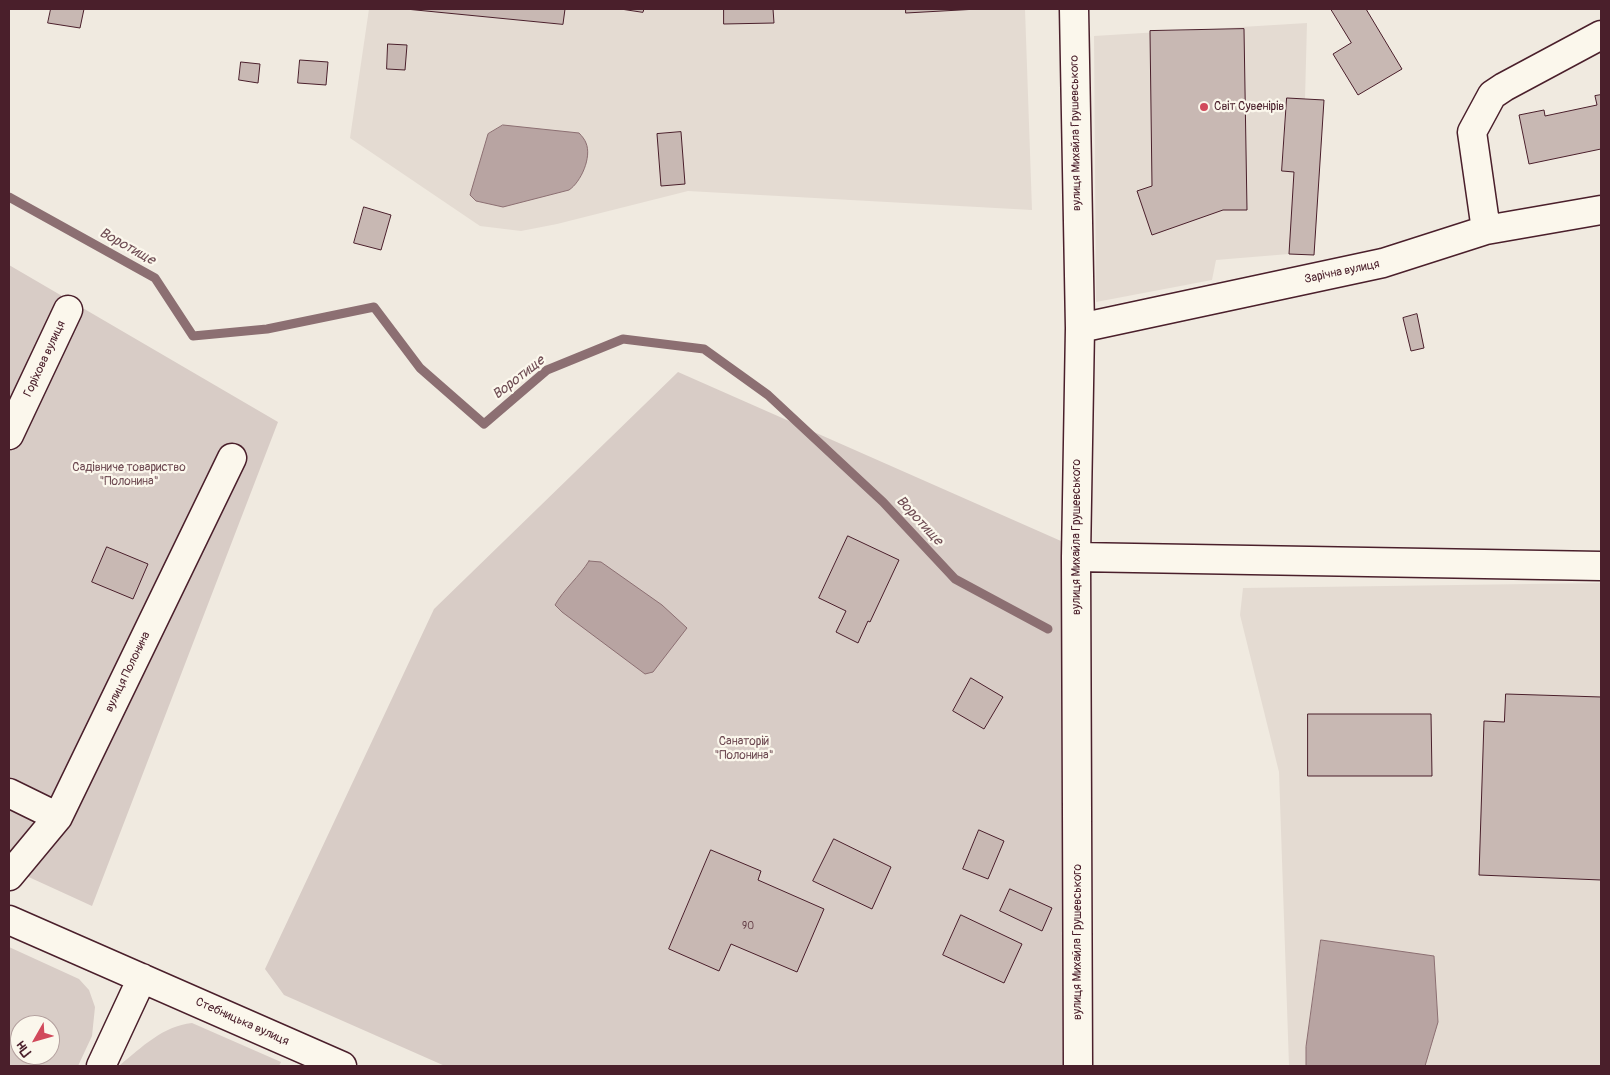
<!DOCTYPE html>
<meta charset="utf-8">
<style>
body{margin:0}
#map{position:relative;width:1610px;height:1075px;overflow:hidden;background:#f0eae0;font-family:Pangolin,sans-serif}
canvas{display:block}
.frame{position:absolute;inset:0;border:10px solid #4a1f2b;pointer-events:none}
.north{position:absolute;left:10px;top:1015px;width:50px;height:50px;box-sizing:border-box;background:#fbf7ec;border:1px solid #b4a19f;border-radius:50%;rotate:232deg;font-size:14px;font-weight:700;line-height:20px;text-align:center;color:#4a1f2b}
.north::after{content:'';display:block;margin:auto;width:18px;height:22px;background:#d1495b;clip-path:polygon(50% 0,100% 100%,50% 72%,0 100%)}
</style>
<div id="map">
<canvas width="1610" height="1075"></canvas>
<div class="frame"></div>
<div class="north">Пн</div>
</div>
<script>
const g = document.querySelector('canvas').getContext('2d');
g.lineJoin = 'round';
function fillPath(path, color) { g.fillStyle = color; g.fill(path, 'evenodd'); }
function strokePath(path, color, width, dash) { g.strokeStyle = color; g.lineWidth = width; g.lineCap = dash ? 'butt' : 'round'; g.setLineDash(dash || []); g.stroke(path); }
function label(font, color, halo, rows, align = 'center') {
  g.font = font + ' Pangolin,sans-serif'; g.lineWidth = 4.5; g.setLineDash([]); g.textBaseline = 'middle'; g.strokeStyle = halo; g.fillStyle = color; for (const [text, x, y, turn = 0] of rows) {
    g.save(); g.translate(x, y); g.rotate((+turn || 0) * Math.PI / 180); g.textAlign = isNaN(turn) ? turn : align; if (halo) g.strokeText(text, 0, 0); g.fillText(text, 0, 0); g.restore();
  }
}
fillPath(new Path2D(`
 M369,9H1025L1032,210L688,191L557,224L521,231L480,226L350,138Z
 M1307,23L1305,99L1324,100L1314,255L1289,254L1216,260L1212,280L1096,302L1094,36Z
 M1601,583V1066H1289L1279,772L1240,615L1243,588Z`), '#e4dbd2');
fillPath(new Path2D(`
 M9,265L278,422L92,906L9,868Z
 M678,372L1061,541L1063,1066H445L284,995L265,969L434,609Z
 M9,947L79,979L89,990L95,1007L92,1036L78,1066H9ZM20,1025H50V1055H20Z
 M192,1023L281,1062L279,1066H123L120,1065C142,1047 163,1026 192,1023Z`), '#d8ccc6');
const water = new Path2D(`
 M503,125L579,133C582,136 585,140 586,143C592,157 581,182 569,190L503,207L476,201L470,195L488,134Z
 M589,561L601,562L662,605L687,628L653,672L645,674L562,612L555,605C564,589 579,577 589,561Z
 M1321,940L1434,956L1438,1022L1425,1066H1306V1047Z`);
fillPath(water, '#b8a4a2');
strokePath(water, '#8c6f72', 1);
strokePath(new Path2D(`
 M9,197L155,278L193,336L267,329L374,307L420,368L484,424L547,370L623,339L704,349L768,395L883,502L955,579L1048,629`), '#8c6f72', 9);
const building = new Path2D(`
 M51,9H84L80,28L48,23Z
 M406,9H565L563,24Z
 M621,9H644L643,12Z
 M724,9H773L774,23L724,24Z
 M906,9H978L906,13Z
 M1331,9H1366L1402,69L1358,95L1333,54L1351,43Z
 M1244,29L1247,210H1223L1152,235L1137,191L1152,186L1150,31Z
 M388,44L407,45L405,70L387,69Z
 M300,60L328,62L326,85L298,83Z
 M241,62L260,64L258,83L239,80Z
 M1601,95V149L1529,164L1519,115L1544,110L1545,116L1597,105L1595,96Z
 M1287,98L1324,100L1314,255L1289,254L1294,172L1282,171Z
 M681,132L685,184L661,186L657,134Z
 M364,207L391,215L381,250L354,243Z
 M1417,314L1424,348L1411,351L1403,318Z
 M848,536L899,560L870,622L868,621L858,643L836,632L846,611L819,598Z
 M107,547L148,564L133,599L92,582Z
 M971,678L1003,697L984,729L953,711Z
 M1506,694L1601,697V880L1479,875L1484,721L1504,722Z
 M1308,714H1431L1432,776H1308Z
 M979,830L1004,841L988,879L963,869Z
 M834,839L891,867L872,909L813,881Z
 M711,850L761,871L758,880L824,909L797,972L731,944L719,971L669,949Z
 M1010,889L1052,908L1042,931L1000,911Z
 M961,915L1022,944L1004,983L943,955Z`);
fillPath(building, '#c8b8b3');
strokePath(building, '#4a1f2b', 1);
const minor = new Path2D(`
 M1074,9L1080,328L1076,557L1078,1066
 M1486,230L1472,132L1492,95L1504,87L1601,35
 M1080,328L1383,263L1486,230L1601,210
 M9,435L68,310
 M1076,557L1601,566
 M9,793L58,817
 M9,876L58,817L232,458
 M9,920L342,1066
 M101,1066L142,978`);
strokePath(minor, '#4a1f2b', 31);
strokePath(minor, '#fbf7ec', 28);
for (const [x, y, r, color] of [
 [1204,107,5,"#d1495b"]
]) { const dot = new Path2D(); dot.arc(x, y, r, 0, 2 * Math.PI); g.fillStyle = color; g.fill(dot); strokePath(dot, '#fbf7ec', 2); }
label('10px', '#6a454d', null, [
 ["90",748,926]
]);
label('12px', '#4a1f2b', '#fbf7ec', [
 ["Світ Сувенірів",1214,107]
], 'left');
label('12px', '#4a1f2b', '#fbf7ec', [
 ["вулиця Михайла Грушевського",1076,133,-91],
 ["Зарічна вулиця",1342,272,-12],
 ["Горіхова вулиця",45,359,-65],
 ["вулиця Михайла Грушевського",1077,537,-90],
 ["вулиця Полонина",128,672,-64],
 ["вулиця Михайла Грушевського",1078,942,-90],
 ["Стебницька вулиця",242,1022,24]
]);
label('12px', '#6e4a52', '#fbf7ec', [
 ["Садівниче товариство",129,468],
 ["\"Полонина\"",129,482],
 ["Санаторій",744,742],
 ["\"Полонина\"",744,756]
]);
label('italic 14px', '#704e55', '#fbf7ec', [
 ["Воротище",127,247,29],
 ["Воротище",519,378,-38],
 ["Воротище",919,521,47]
]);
</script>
